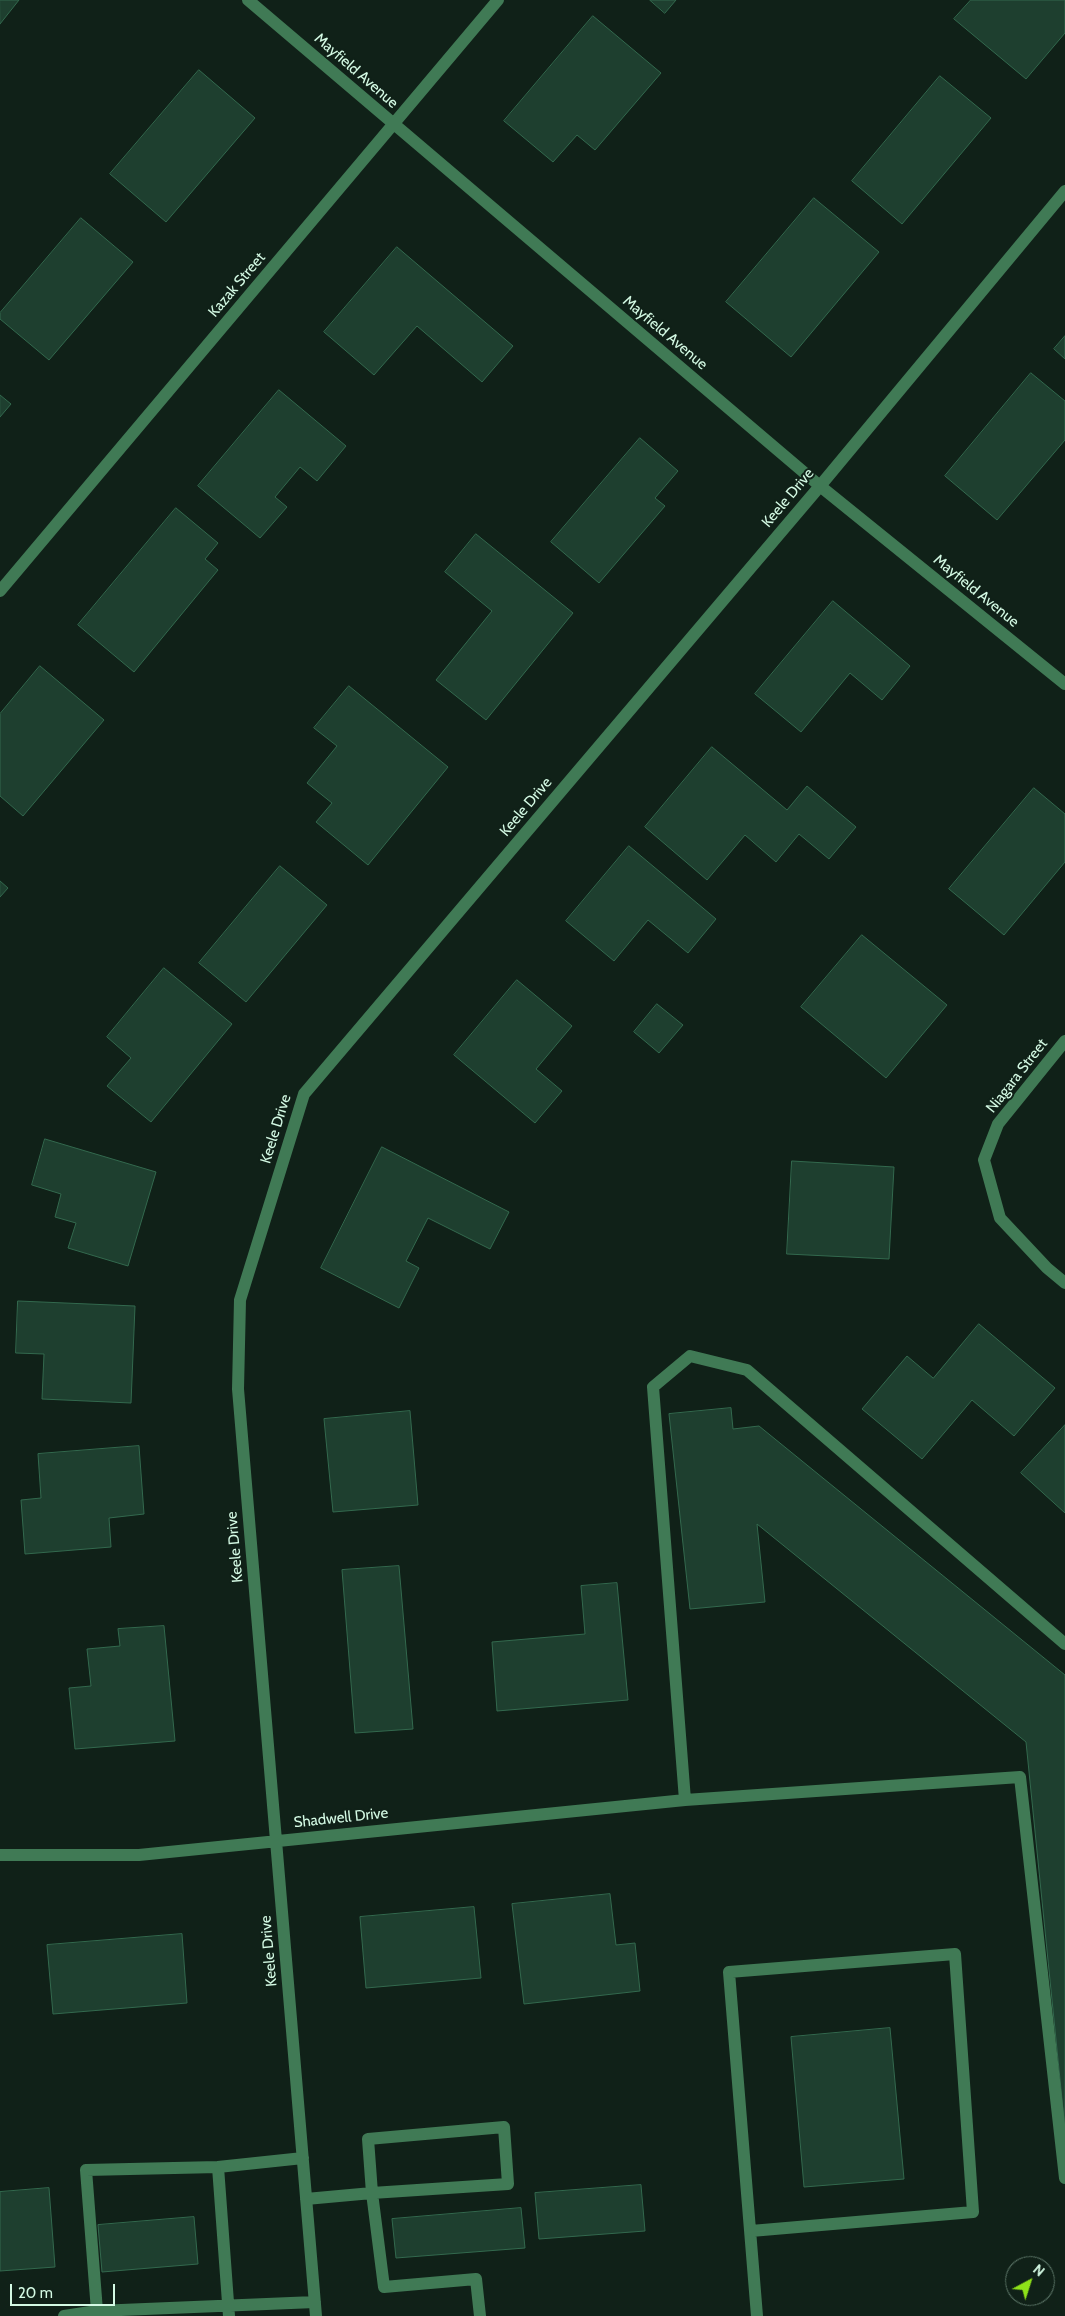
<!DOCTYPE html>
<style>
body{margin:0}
#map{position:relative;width:1065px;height:2316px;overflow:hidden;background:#102118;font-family:Cabin,sans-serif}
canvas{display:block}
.north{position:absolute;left:1005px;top:2256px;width:50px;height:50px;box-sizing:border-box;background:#102118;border:1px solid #5e786a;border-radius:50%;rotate:40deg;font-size:14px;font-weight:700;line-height:20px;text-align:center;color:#d4fae4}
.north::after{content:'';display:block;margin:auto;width:18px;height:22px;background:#8ee119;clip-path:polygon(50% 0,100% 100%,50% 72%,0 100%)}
.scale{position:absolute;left:10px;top:2284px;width:105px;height:22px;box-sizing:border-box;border:2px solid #d4fae4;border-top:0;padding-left:6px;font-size:15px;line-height:18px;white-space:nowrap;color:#d4fae4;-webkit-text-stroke:4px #102118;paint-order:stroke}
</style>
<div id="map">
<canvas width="1065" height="2316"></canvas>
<div class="north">N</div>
<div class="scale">20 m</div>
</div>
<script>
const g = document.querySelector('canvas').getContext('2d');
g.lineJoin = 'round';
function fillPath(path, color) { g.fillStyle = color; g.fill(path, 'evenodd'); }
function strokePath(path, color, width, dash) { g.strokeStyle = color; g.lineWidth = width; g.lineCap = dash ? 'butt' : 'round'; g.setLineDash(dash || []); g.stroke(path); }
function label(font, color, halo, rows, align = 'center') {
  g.font = font + ' Cabin,sans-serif'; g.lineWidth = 4; g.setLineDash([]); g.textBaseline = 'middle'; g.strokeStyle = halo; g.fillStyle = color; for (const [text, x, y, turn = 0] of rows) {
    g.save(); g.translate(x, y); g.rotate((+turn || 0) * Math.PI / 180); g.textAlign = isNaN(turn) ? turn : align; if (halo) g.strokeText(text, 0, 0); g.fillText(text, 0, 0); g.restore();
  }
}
const building = new Path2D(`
 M0,0H19L0,24Z
 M650,0H676L665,13Z
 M971,0H1065V33L1026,79L954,19Z
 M593,16L661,73L595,150L577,135L553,162L504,121Z
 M199,70L255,118L166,222L110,174Z
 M940,76L991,118L902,224L852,181Z
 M814,198L879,252L791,357L726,302Z
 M81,218L133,262L49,360L0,319V313Z
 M397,247L513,346L482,382L417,326L374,375L324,332Z
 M1065,336V359L1054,349Z
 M1031,373L1065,401V440L997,520L945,476Z
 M279,390L346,446L317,481L300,467L275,497L287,507L260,538L198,486Z
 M0,395L11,404L0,417Z
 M640,438L678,471L655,498L665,506L599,583L551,542Z
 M176,508L218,543L205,559L218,570L134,672L78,625Z
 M476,534L573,613L486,720L436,680L492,611L445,572Z
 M833,601L910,666L882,700L850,673L801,732L755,694Z
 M40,666L104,720L23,816L0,796V714Z
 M349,686L448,767L368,865L316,822L332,803L307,783L337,746L314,728Z
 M712,747L787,810L807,786L856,827L829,859L799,834L776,862L745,835L707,880L645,827Z
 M1034,788L1065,814V862L1004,935L949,889Z
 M629,846L716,919L688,953L648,920L614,961L566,921Z
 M280,866L327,905L246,1002L199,963Z
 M0,881L8,888L0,897Z
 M862,935L947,1005L886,1078L801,1007Z
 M164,968L232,1024L151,1122L107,1086L131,1058L107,1037Z
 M517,980L572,1026L536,1069L562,1091L535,1123L454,1055Z
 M657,1004L683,1025L659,1053L634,1032Z
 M45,1139L156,1172L128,1266L68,1248L76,1223L55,1217L61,1194L32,1185Z
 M382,1147L509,1212L490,1249L428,1218L406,1261L419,1268L399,1308L321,1268Z
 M792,1161L894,1167L889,1259L787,1254Z
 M18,1301L135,1306L131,1403L42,1399L44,1354L16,1353Z
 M979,1324L1055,1388L1014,1436L972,1400L922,1459L862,1409L907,1356L933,1378Z
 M731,1408L733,1429L759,1426L1065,1675V2129L1026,1742L757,1524L765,1602L690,1609L669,1414Z
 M410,1411L418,1505L333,1512L324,1419Z
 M1065,1425V1513L1021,1473Z
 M139,1446L144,1514L109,1518L111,1547L25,1554L21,1500L41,1498L38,1454Z
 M399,1566L413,1729L355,1733L342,1570Z
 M617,1583L628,1700L497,1711L492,1642L585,1634L581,1586Z
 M164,1626L175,1741L75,1749L69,1688L91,1686L87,1649L120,1646L118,1629Z
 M610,1894L616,1945L635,1943L640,1991L524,2004L512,1904Z
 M474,1907L481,1978L366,1988L360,1917Z
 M182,1934L187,2003L53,2014L47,1945Z
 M890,2028L904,2179L804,2187L791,2037Z
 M641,2185L645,2231L539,2239L535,2193Z
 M49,2188L55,2267L0,2271V2192Z
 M521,2208L525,2248L396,2258L392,2219Z
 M194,2217L198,2264L102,2272L98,2225Z`);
fillPath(building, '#1e3f2f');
strokePath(building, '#33694e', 1);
strokePath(new Path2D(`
 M248,0L820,486L1065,684
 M0,591L498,0
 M1065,1041L998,1124L984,1160L1000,1218L1047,1268L1065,1283
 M685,1800L653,1387L690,1356L747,1370L1065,1644
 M0,1855H139L685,1800L1020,1777L1065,2178
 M504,2127L508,2184L372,2193L368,2139Z
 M306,2199L372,2193L384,2287L476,2279L480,2316
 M751,2231L973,2212L955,1954L729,1972L757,2316
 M64,2316L97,2311L86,2170L218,2167
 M97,2316V2311L315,2302
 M229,2316L218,2167L303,2158
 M316,2316L238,1389L240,1300L304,1094L820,486L1065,191`), '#407a55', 12);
label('15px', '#d4fae4', '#102118', [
 ["Mayfield Avenue",356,71,41],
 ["Kazak Street",237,285,-50],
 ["Mayfield Avenue",665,333,40],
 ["Keele Drive",788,498,-50],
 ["Mayfield Avenue",976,591,39],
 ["Keele Drive",526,807,-50],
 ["Niagara Street",1017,1076,-52],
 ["Keele Drive",276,1129,-73],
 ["Keele Drive",235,1547,-95],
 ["Shadwell Drive",341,1818,-6],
 ["Keele Drive",269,1951,-95]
]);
</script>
